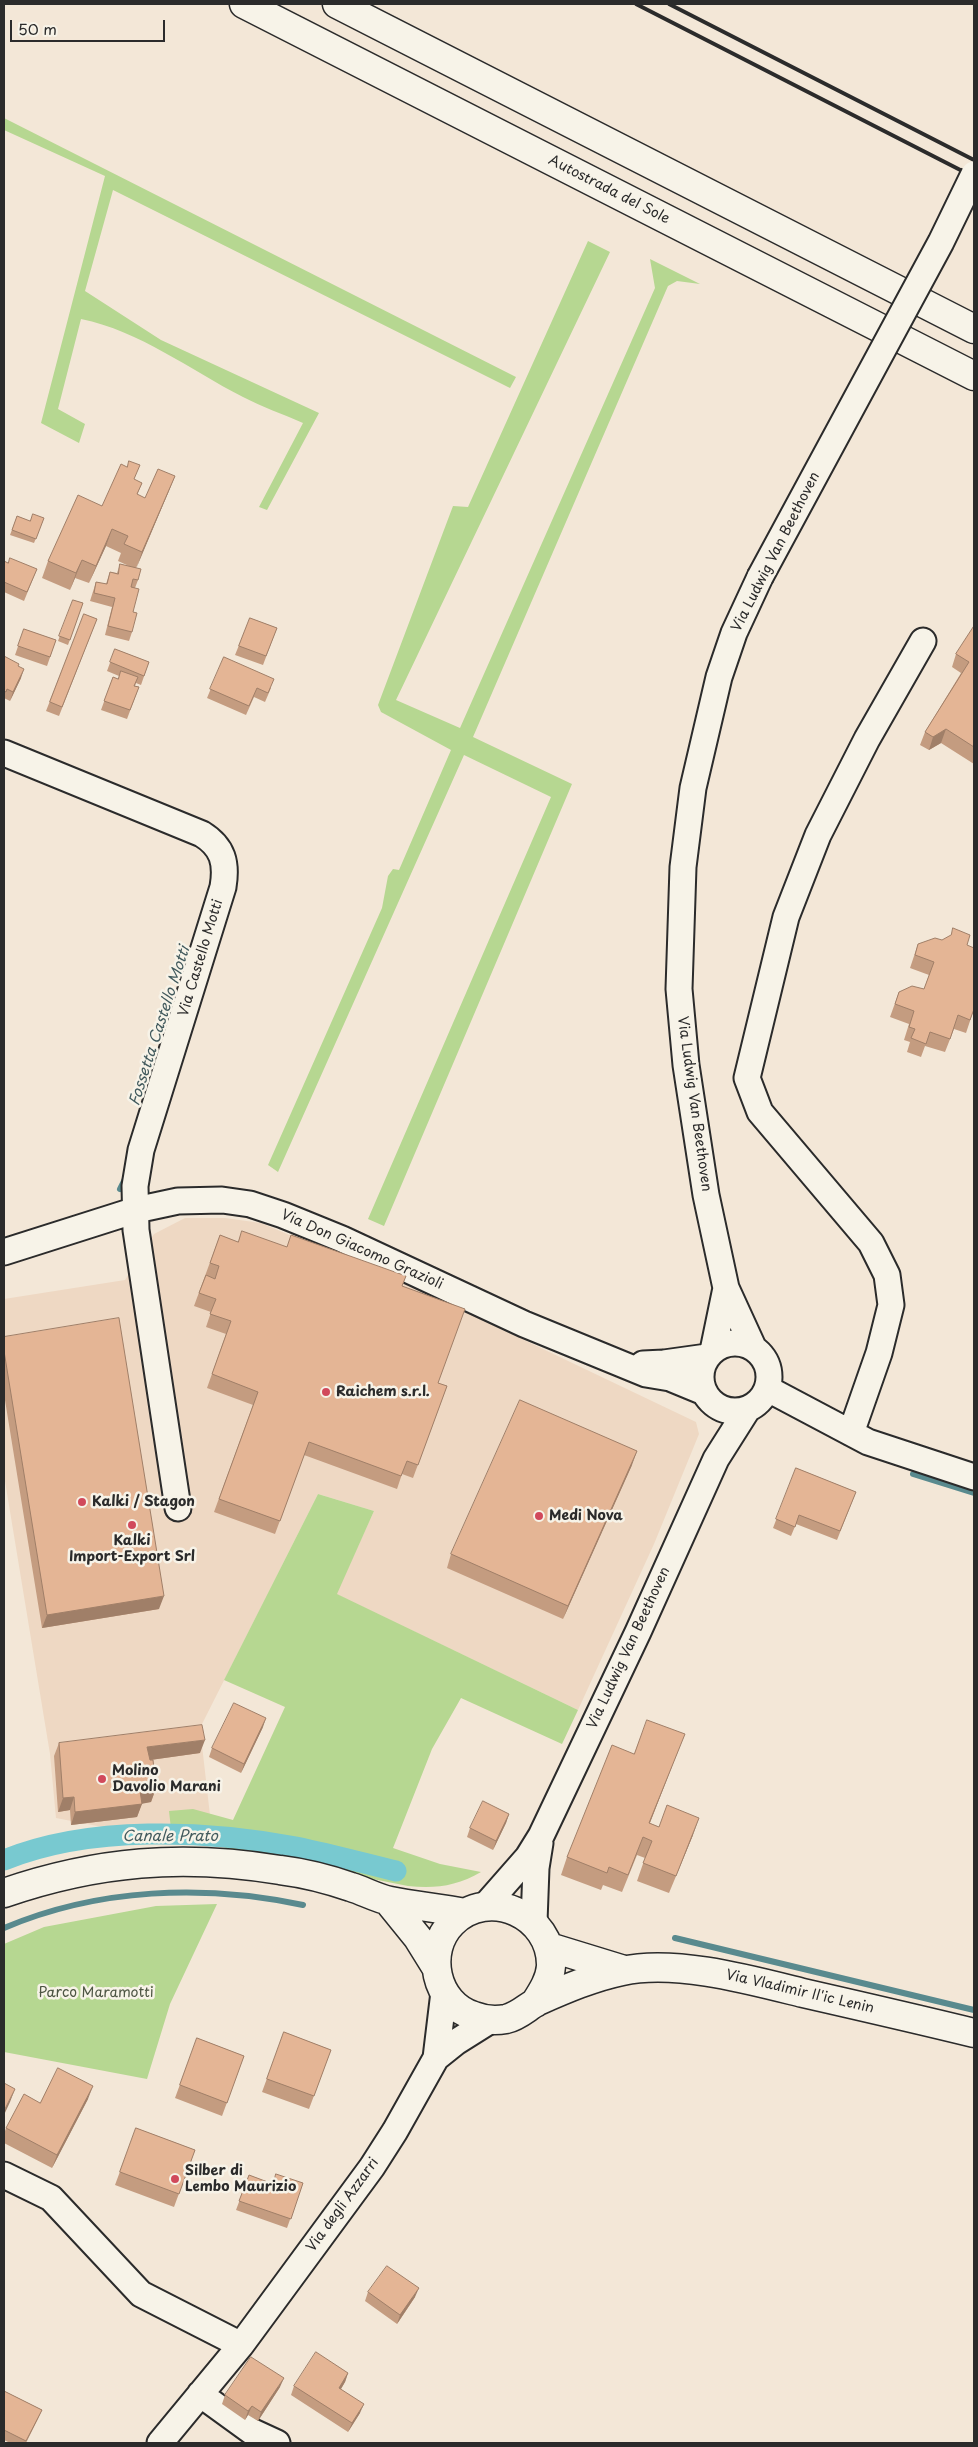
<!DOCTYPE html>
<style>
body{margin:0}
#map{position:relative;width:978px;height:2447px;overflow:hidden;background:#f3e7d7;font-family:"Playpen Sans",sans-serif}
canvas{display:block}
.frame{position:absolute;inset:0;border:5px solid #2b2b2b;pointer-events:none}
.scale{position:absolute;left:10px;top:20px;width:155px;height:22px;box-sizing:border-box;border:2px solid #2b2b2b;border-top:0;padding-left:6px;font-size:15px;line-height:18px;white-space:nowrap;color:#2b2b2b;-webkit-text-stroke:4px #f7f3e8;paint-order:stroke}
</style>
<div id="map">
<canvas width="978" height="2447"></canvas>
<div class="frame"></div>
<div class="scale">50 m</div>
</div>
<script>
const g = document.querySelector('canvas').getContext('2d');
g.lineJoin = 'round';
function fillPath(path, color) { g.fillStyle = color; g.fill(path, 'evenodd'); }
function strokePath(path, color, width, dash) { g.strokeStyle = color; g.lineWidth = width; g.lineCap = dash ? 'butt' : 'round'; g.setLineDash(dash || []); g.stroke(path); }
function label(font, color, halo, rows, align = 'center') {
  g.font = font + ' "Playpen Sans",sans-serif'; g.lineWidth = 5; g.setLineDash([]); g.textBaseline = 'middle'; g.strokeStyle = halo; g.fillStyle = color; for (const [text, x, y, turn = 0] of rows) {
    g.save(); g.translate(x, y); g.rotate((+turn || 0) * Math.PI / 180); g.textAlign = isNaN(turn) ? turn : align; if (halo) g.strokeText(text, 0, 0); g.fillText(text, 0, 0); g.restore();
  }
}
fillPath(new Path2D(`
 M185,1218H225L261,1223L413,1287L696,1422L699,1434L654,1544L578,1710L336,1594L374,1511L318,1494L200,1728L211,1824L123,1831L56,1818L50,1754L4,1475V1299L125,1280L154,1234Z`), '#eed8c3');
fillPath(new Path2D(`
 M4,118L516,377L510,388L113,190L85,291L161,340L319,413L267,510L259,507L303,423C283,414 262,407 243,397C190,370 140,331 81,319L58,409L85,424L79,443L41,423L105,176L4,130Z
 M588,241L610,252L396,700L460,728L655,288L650,259L700,284L677,281L668,286L473,737L572,784L384,1226L368,1219L551,797L464,755L278,1172L268,1165L382,908L388,876L393,869L399,870L451,750L381,712L378,705L453,506L468,507Z
 M318,1494L374,1511L337,1594L578,1710L562,1744L461,1698L432,1749L393,1848L440,1864L481,1872C457,1886 435,1889 408,1886L241,1853L171,1829L169,1811L193,1809L233,1820L285,1707L224,1680Z
 M217,1904L170,2004L147,2079L4,2052V1944L44,1927L156,1906Z`), '#b6d791');
strokePath(new Path2D(`
 M120,1189L126,1177
 M913,1474L974,1493
 M4,1928C98,1888 204,1884 303,1905
 M675,1938L974,2010`), '#598a8e', 6);
strokePath(new Path2D(`
 M4,1860C90,1825 206,1830 296,1847C330,1854 363,1863 396,1871`), '#78c9d0', 21);
const minor = new Path2D(`
 M4,753L202,834C223,847 227,863 223,887L141,1150L135,1186L136,1230L178,1508
 M4,1252L136,1210L178,1201L222,1200L250,1204L283,1215L342,1239L524,1324L646,1374L670,1378L704,1392
 M701 1377a34 34 0 1 1 68 0a34 34 0 1 1-68 0Z
 M753,1347L726,1288L706,1195L686,1065L679,989L683,867L693,788L719,677L734,633L760,577
 M713,1351L726,1288
 M643,1364L664,1363L707,1357
 M768,1389L868,1442L974,1477
 M851,1433L879,1353L891,1305L887,1275L871,1243L760,1112L747,1078L786,917L818,835L867,739L923,641
 M485,1906L528,1857L541,1836L638,1632L716,1459L747,1410
 M534,1922L536,1868L540,1843
 M436,2058L456,2042L491,2020
 M4,2175L51,2198L141,2294L241,2345
 M200,2394L251,2431L277,2443
 M160,2443L241,2345L372,2167L395,2131L436,2058L444,1992`);
const major = new Path2D(`
 M4,1893C97,1861 183,1854 280,1870C304,1873 328,1879 351,1887C364,1891 376,1898 390,1901C414,1906 440,1908 465,1913
 M388,1901L418,1938L436,1967
 M549,1947L624,1970
 M535,2003C542,1992 550,1980 551,1966C552,1915 489,1886 452,1923C424,1951 435,2004 474,2016C484,2020 495,2021 506,2019C519,2016 527,2007 538,2001C565,1989 593,1977 622,1971C675,1959 751,1980 803,1993C860,2006 917,2019 974,2033`);
const highway = new Path2D(`
 M244,4L974,376
 M337,4L974,329`);
strokePath(minor, '#2b2b2b', 29);
strokePath(major, '#2b2b2b', 31);
strokePath(highway, '#2b2b2b', 31);
strokePath(minor, '#f7f3e8', 25);
strokePath(major, '#f7f3e8', 28);
strokePath(highway, '#f7f3e8', 28);
strokePath(new Path2D(`
 M636,4L974,177
 M669,4L974,160`), '#2b2b2b', 4);
const minorBridge = new Path2D(`
 M760,577L941,242L974,174`);
strokePath(minorBridge, '#2b2b2b', 29, []);
strokePath(minorBridge, '#f7f3e8', 25);
fillPath(new Path2D(`
 M175,476L168,493L136,568L138,580L135,588L133,612L132,632L129,641L105,635L112,607L90,601L96,582L106,584L110,572L117,573L120,564L129,566L118,561L121,553L106,546L89,583L75,578L70,590L42,578L48,561L102,506L135,480L142,483L137,495L145,498Z
 M17,516L30,521L44,518L34,543L10,535Z
 M4,561L8,563L37,569L24,601L4,592Z
 M73,600L83,603L68,645L58,641Z
 M84,614L97,619L59,716L46,711Z
 M250,618L277,628L263,665L235,655Z
 M974,626V764L941,743L929,750L920,745L925,732L961,673L952,667L956,654Z
 M24,629L56,640L47,666L15,655Z
 M115,649L149,662L141,685L136,683L135,686L139,687L127,719L101,710L113,677L118,679L119,676L107,671Z
 M4,656L18,666L21,678L10,701L4,698Z
 M224,657L271,688L265,702L254,697L246,715L207,698Z
 M918,944L967,945L974,1009L966,1033L954,1029L945,1052L925,1046L921,1057L907,1052L910,1042L904,1040L909,1024L890,1017L899,992L924,989L929,975L910,968Z
 M220,1235L238,1242L287,1247L402,1286L438,1383L447,1386L413,1478L402,1474L397,1489L304,1455L275,1534L214,1512L253,1405L207,1388L226,1334L206,1327L211,1312L194,1306Z
 M4,1337L159,1609L42,1628L4,1394Z
 M632,1465L563,1619L447,1568L451,1554Z
 M796,1468L856,1492L837,1540L796,1524L791,1536L773,1528Z
 M263,1727L241,1773L209,1757L212,1748Z
 M59,1743L200,1753L150,1760L156,1788L151,1802L142,1803L137,1817L71,1825L70,1810L58,1812L54,1756Z
 M678,1751L650,1823L659,1827L693,1835L669,1893L637,1881L645,1858L637,1855L622,1892L603,1885L601,1890L561,1875L567,1857L634,1754Z
 M509,1814L506,1823L493,1850L467,1837L470,1828Z
 M284,2032L331,2050L309,2109L262,2092Z
 M197,2038L244,2056L222,2116L175,2098Z
 M88,2099L52,2168L4,2143V2134L6,2128L40,2103Z
 M136,2128L195,2150L174,2207L115,2185Z
 M249,2175L273,2184L303,2183L287,2228L236,2210Z
 M368,2292L415,2297L397,2324L365,2301Z
 M348,2373L345,2382L341,2389L360,2413L348,2432L291,2395L294,2386Z
 M280,2387L258,2421L248,2415L245,2420L222,2404L225,2395Z
 M4,2391L42,2410L38,2419L26,2443H10L4,2440Z`), '#c49c80');
fillPath(new Path2D(`
 M175,476L168,493L136,569L142,552Z
 M112,529L106,546L89,583L96,566Z
 M82,560L75,578L70,590L76,573Z
 M24,669L21,678L10,701L13,692Z
 M946,729L941,743L929,750L933,737Z
 M637,1451L632,1465L563,1619L568,1606Z
 M164,1596L159,1609L42,1628L47,1615Z
 M266,1718L263,1727L241,1773L244,1764Z
 M685,1734L678,1751L643,1840L649,1823Z
 M205,1740L200,1753L143,1761L147,1747Z
 M156,1788L151,1802L136,1805L140,1791Z
 M74,1797L70,1810L58,1812L63,1798Z
 M142,1804L137,1817L71,1825L75,1812Z
 M509,1814L506,1823L493,1850L496,1841Z
 M699,1818L693,1835L669,1893L676,1876Z
 M93,2086L88,2099L52,2168L57,2155Z
 M15,2089L10,2102L4,2115V2111Z
 M419,2288L415,2297L397,2324L400,2315Z
 M348,2373L345,2382L336,2397L339,2388Z
 M284,2378L280,2387L258,2421L261,2412Z
 M364,2404L360,2413L348,2432L352,2423Z
 M252,2406L248,2415L245,2420L248,2411Z`), '#a07f68');
const building = new Path2D(`
 M129,461L140,465L134,479L142,483L137,494L145,498L158,469L175,476L142,552L124,544L128,536L112,529L96,566L82,560L76,573L48,561L78,495L102,506L121,464L127,467Z
 M33,514L44,518L36,539L12,530L17,516L30,521Z
 M10,558L37,569L27,592L4,582V561L8,563Z
 M120,564L141,569L138,580L133,579L131,587L139,589L133,612L137,613L132,632L108,626L115,598L94,593L96,582L107,584L110,572L118,574Z
 M73,600L83,603L70,640L59,636Z
 M84,614L97,619L62,707L50,702Z
 M250,618L277,628L266,656L239,646Z
 M974,626V747L946,729L933,737L925,732L969,662L956,654Z
 M24,629L56,640L50,657L18,646Z
 M115,649L149,662L144,676L110,662Z
 M4,656L19,664L18,666L24,669L13,692L7,689L6,692L4,691Z
 M224,657L274,679L268,693L257,688L249,706L210,689Z
 M121,671L138,677L134,686L139,687L130,710L104,701L113,677L118,679Z
 M953,928L970,935L967,945L974,948V1009L970,1020L958,1015L950,1039L930,1032L926,1044L911,1038L915,1029L909,1027L914,1011L895,1004L899,992L912,986L924,989L934,962L915,955L918,944L935,938L942,940L951,935Z
 M242,1231L287,1247L291,1235L406,1276L402,1286L465,1309L438,1383L447,1386L418,1465L407,1461L401,1476L309,1442L280,1521L219,1499L258,1392L212,1374L231,1321L210,1314L216,1299L199,1293L206,1275L215,1279L219,1266L210,1263L220,1235L238,1242Z
 M119,1318L164,1596L47,1615L4,1351V1337Z
 M520,1400L637,1451L568,1606L451,1554Z
 M796,1468L856,1492L840,1531L799,1515L795,1527L776,1519Z
 M234,1703L266,1718L244,1764L212,1748Z
 M647,1720L685,1734L649,1823L659,1827L667,1805L699,1818L676,1876L643,1863L652,1841L643,1837L628,1875L609,1867L607,1873L567,1857L612,1745L634,1754Z
 M202,1725L205,1740L147,1747L150,1760H153L156,1788L140,1791L142,1804L75,1812L74,1797L63,1798L59,1743Z
 M483,1801L509,1814L496,1841L470,1828Z
 M284,2032L331,2050L314,2096L267,2079Z
 M197,2038L244,2056L227,2103L180,2085Z
 M58,2068L93,2086L57,2155L6,2128L24,2094L40,2103Z
 M4,2083L15,2089L4,2111Z
 M136,2128L195,2150L179,2194L120,2172Z
 M276,2174L303,2183L291,2219L239,2201L249,2175L273,2184Z
 M387,2266L419,2288L400,2315L368,2292Z
 M316,2352L348,2373L339,2388L364,2404L352,2423L294,2386Z
 M251,2357L284,2378L261,2412L252,2406L248,2411L225,2395Z
 M4,2391L42,2410L26,2441L4,2430Z`);
fillPath(building, '#e4b595');
strokePath(building, '#a07f68', 1);
for (const [x, y, r, color] of [
 [326,1392,5,"#d1495b"],
 [82,1502,5,"#d1495b"],
 [539,1516,5,"#d1495b"],
 [132,1525,5,"#d1495b"],
 [102,1779,5,"#d1495b"],
 [175,2179,5,"#d1495b"]
]) { const dot = new Path2D(); dot.arc(x, y, r, 0, 2 * Math.PI); g.fillStyle = color; g.fill(dot); strokePath(dot, '#f7f3e8', 2); }
label('14px', '#2b2b2b', '#f7f3e8', [
 ["Autostrada del Sole",609,190,27],
 ["Via Ludwig Van Beethoven",776,552,-63],
 ["Via Castello Motti",201,958,-73],
 ["Via Ludwig Van Beethoven",694,1104,82],
 ["Via Don Giacomo Grazioli",362,1250,24],
 ["Via Ludwig Van Beethoven",629,1648,-65],
 ["Via Vladimir Il'ic Lenin",800,1992,13],
 ["Via degli Azzarri",343,2205,-54]
]);
label('bold 14px', '#2b2b2b', '#f7f3e8', [
 ["Raichem s.r.l.",336,1392],
 ["Kalki / Stagon",92,1502],
 ["Medi Nova",549,1516],
 ["Kalki",132,1541,"center"],
 ["Import-Export Srl",132,1557,"center"],
 ["Molino",112,1771],
 ["Davolio Marani",112,1787],
 ["Silber di",185,2171],
 ["Lembo Maurizio",185,2187]
], 'left');
label('14px', '#4e5644', '#f7f3e8', [
 ["Parco Maramotti",96,1993]
]);
label('italic 15px', '#425a5d', '#f7f3e8', [
 ["Fossetta Castello Motti",160,1026,-72],
 ["Canale Prato",170,1837]
]);
</script>
